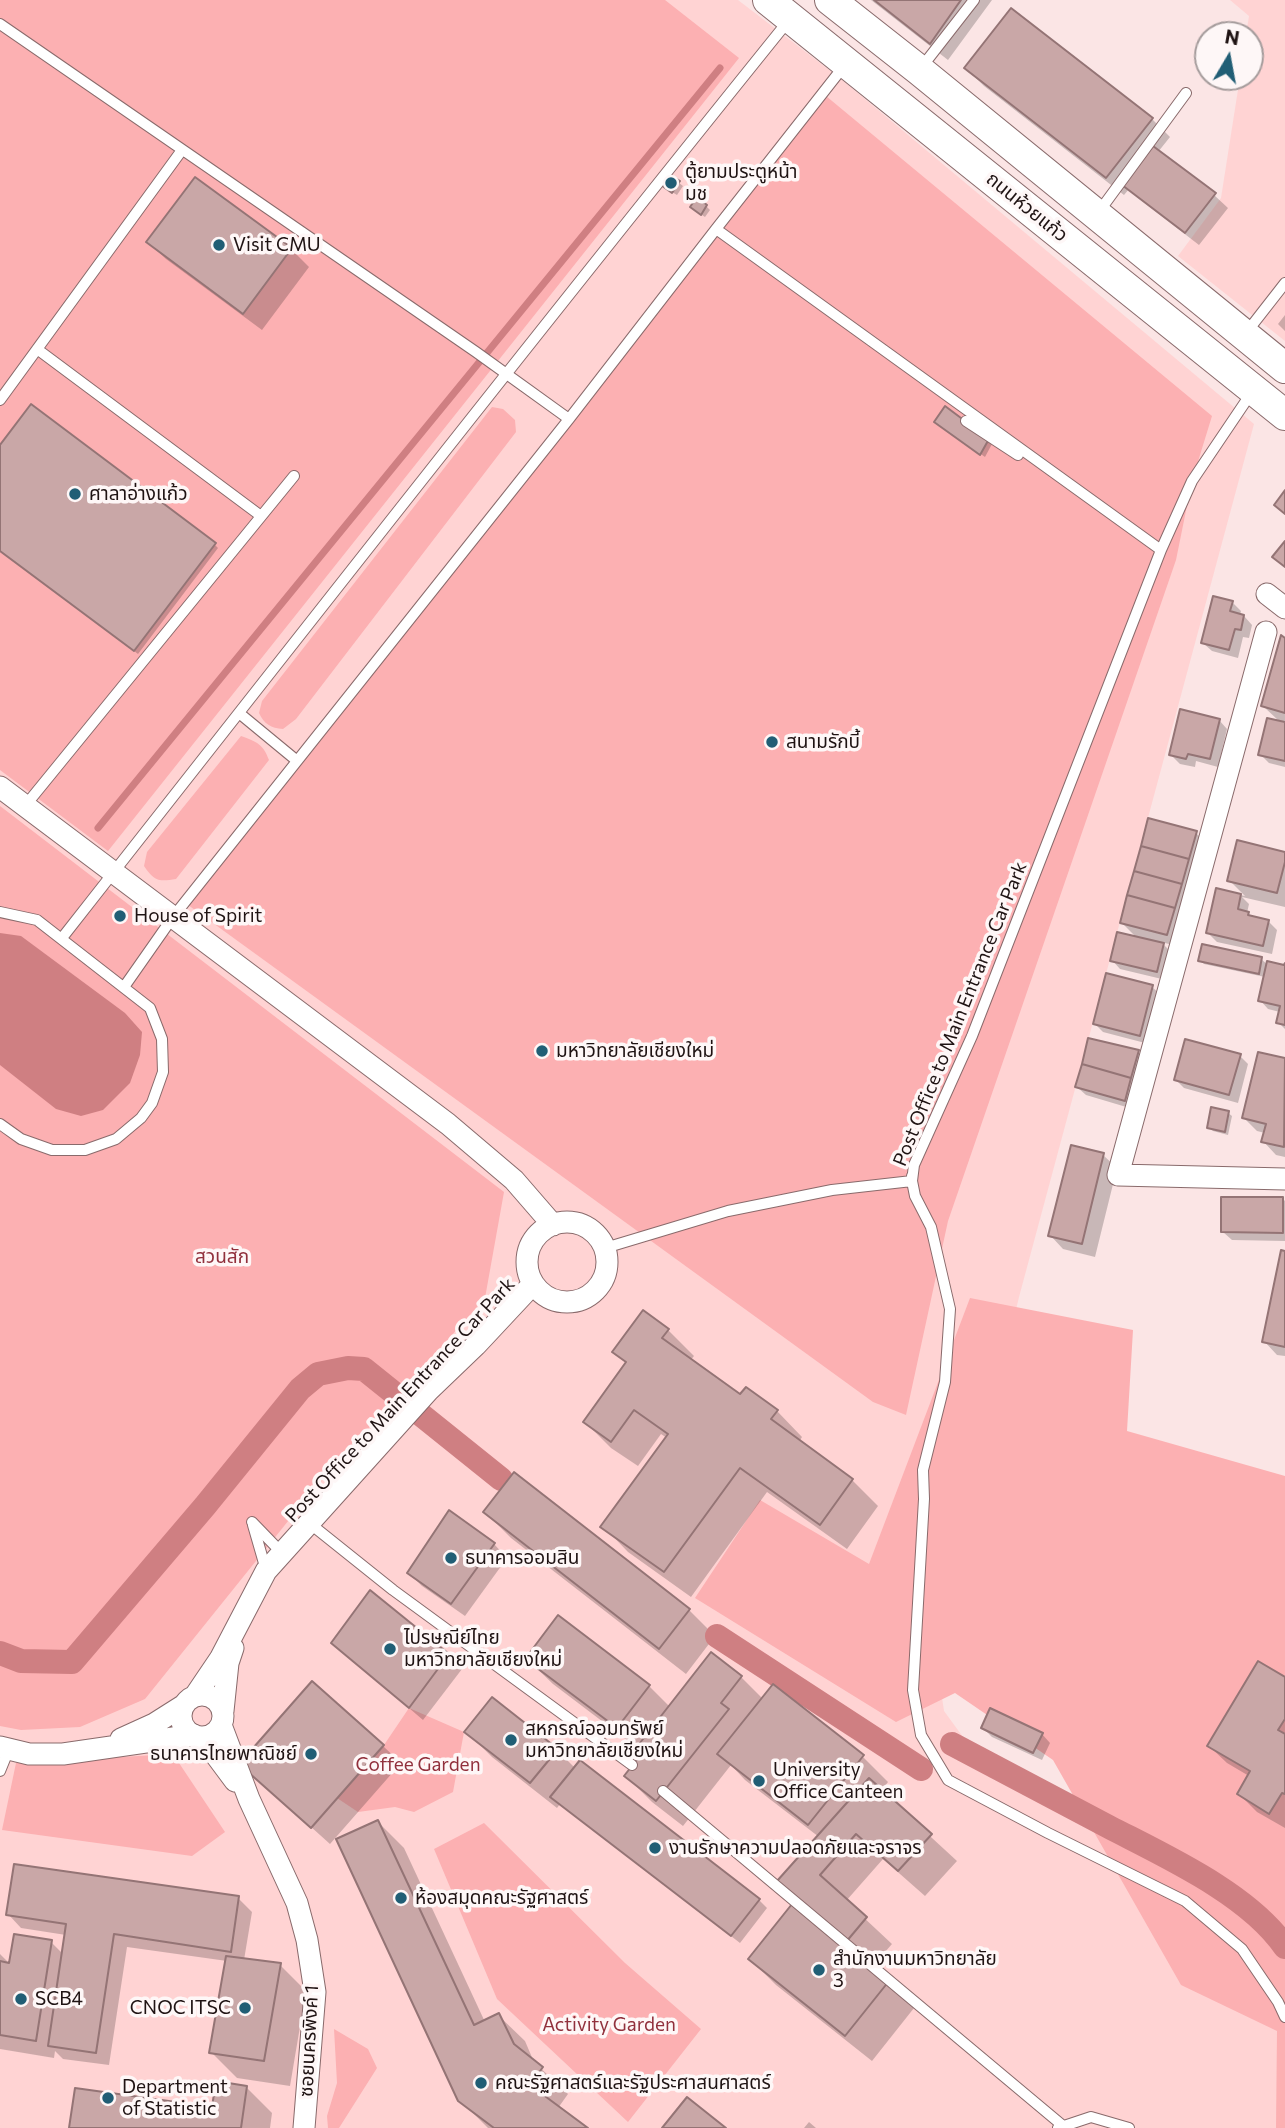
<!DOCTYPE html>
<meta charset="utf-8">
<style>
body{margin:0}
#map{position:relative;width:1285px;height:2128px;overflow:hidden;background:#fbe5e5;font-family:Commissioner,sans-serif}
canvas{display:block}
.north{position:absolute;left:1194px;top:21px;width:70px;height:70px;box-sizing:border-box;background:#fef7f7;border:2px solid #a59c9c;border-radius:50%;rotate:10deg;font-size:19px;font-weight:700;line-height:28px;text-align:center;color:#1f1313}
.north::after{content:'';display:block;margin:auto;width:24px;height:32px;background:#215e75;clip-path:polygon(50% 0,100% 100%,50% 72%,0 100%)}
</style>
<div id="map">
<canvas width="1285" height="2128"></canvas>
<div class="north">N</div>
</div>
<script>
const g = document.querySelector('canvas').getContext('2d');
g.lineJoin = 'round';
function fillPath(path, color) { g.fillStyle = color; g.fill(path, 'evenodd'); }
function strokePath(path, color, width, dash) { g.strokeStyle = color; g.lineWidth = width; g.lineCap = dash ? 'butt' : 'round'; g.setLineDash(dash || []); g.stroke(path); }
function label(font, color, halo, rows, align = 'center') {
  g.font = font + ' Commissioner,"Noto Sans Thai",sans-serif'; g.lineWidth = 7; g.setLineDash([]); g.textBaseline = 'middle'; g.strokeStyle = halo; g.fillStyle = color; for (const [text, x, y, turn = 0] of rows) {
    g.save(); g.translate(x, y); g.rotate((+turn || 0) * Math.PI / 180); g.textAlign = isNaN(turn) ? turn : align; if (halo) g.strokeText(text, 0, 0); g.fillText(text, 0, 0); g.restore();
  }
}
fillPath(new Path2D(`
 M0,0H738L841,79L1254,424L1019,1297L935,1650L944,1711L982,1763L1123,1826L1275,1972L1285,2128H0Z
 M1230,0H1285V341L1178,256L1221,198L1240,77H1250V35H1246L1249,16Z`), '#ffd3d3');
fillPath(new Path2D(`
 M0,0H665L739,58L108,851L0,770Z
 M826,96L1212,416L1192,481L1176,560L948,1221L906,1415L873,1402L184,902Z
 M492,407L503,409L515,420L516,432L296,719L283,729C271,728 264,724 259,713L262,701Z
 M241,736C257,742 263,744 269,760L176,879C159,882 154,881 144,866L147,852Z
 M0,806L504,1192L485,1298L309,1495L145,1699L80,1727L21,1730L0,1726Z
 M970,1298L1133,1330L1127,1431L1285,1476V2128H1276L1277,2031L1181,1985L1053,1760L955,1693L896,1722L695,1598L760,1500L869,1564Z
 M409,1708L464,1732L453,1792L414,1812L395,1807L358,1812L337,1798L384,1745Z
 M173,1754L225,1832L192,1856L2,1830L16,1763Z
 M484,1823L625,1963L701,2029L628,2122L497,1999L434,1849Z
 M334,2029L368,2049L377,2068L339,2128H328L327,2116L337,2083Z`), '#fcb0b2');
fillPath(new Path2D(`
 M0,933L21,936L125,1013L142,1032L140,1055L130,1083L103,1110L81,1116L56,1109L0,1065Z`), '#cf7f82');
fillPath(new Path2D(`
 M871,0H992L948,60Z
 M966,68L1152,119L1170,137L1158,152L1214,195L1228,208L1199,245L1138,198L1129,189L1124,195L984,86Z
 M670,176L683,186L677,195L667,189Z
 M195,179L291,249L309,267L262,330L166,259L148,242Z
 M706,206L710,210L705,217L696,211Z
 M1285,315V331L1278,324Z
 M946,409L992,444L985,457L940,425Z
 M0,448L214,544L218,548L138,654L0,550Z
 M1232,602L1241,611L1240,615L1244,616L1252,625L1249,638L1243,637L1238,658L1212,651L1203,643Z
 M1285,640V767L1269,763L1260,754L1280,722L1263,706Z
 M1219,720L1227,729L1218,767L1196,761L1195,767L1180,764L1171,755Z
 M1196,833L1209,846L1181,947L1161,942L1172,953L1166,980L1120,969L1112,960L1138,939L1122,923Z
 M1285,854V907L1242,897L1249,904L1247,913L1252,918L1268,921L1277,930L1272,954L1217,942L1208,933L1217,890L1245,896L1229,880Z
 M1261,959L1268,965L1285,967V1029L1278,1022L1280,1012L1268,1009L1260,1000L1265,977L1204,964L1200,960Z
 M1152,987L1161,995L1149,1044L1103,1032L1095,1024Z
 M1138,1052L1147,1061L1133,1109L1086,1095L1077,1087Z
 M1260,1054L1285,1060V1157L1276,1155L1263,1141L1265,1133L1257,1131L1244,1118Z
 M1240,1056L1248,1064L1238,1103L1184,1088L1176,1080Z
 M1228,1113L1232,1116L1228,1135L1213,1131L1209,1127Z
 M1103,1155L1117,1168L1095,1257L1063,1249L1050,1235Z
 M1283,1199L1285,1201V1241L1232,1240L1223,1232Z
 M1285,1253V1356L1277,1355L1264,1341Z
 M643,1312L668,1330L694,1356L690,1361L741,1397L777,1411L802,1437L799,1442L852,1480L878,1506L847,1549L767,1492L691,1597L628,1552L603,1526L667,1438L661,1434L638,1466L611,1448L585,1422L627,1364L615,1352Z
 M514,1474L689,1610L715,1636L686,1674L511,1538L485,1512Z
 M449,1513L494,1544L507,1558L465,1616L422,1586L409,1573Z
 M371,1592L448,1655L462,1669L423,1720L333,1643Z
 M527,1659L649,1686L670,1707L741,1677L763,1699L862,1756L888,1782L881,1791L957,1861L925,1896L883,1859L846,1901L892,1944L871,1968L914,2008L872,2061L776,1985L750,1959L805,1906L819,1837L745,1780L731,1765L683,1826L652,1802L626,1776L644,1753L553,1684Z
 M1285,1679V1828L1257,1812L1239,1794L1249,1776L1227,1763L1209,1746Z
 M983,1728L1042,1734L1050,1743L1042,1760L992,1737Z
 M467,1732L557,1750L575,1768L759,1900L767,1908L740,1943L560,1804L557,1808L492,1757Z
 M383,1746L401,1763L330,1844L241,1764Z
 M378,1822L404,1848L485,2022L499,2016L525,2041L534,2062L568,2094L558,2108L585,2128H488L460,2100Z
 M238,1898L252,1912L244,1960L280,1965L306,1991L290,2086L237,2078L211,2052L227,1961L127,1947L109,2065L63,2059L55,2051L54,2058L0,2049V1954L10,1964L51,1942L63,1954L66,1935L21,1928L8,1914Z
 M246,2087L272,2113L270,2128H71L214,2109Z
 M809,2122L816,2128H804Z`), '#0003');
strokePath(new Path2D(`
 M98,828L720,68`), '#cf7f82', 7);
strokePath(new Path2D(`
 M717,1636L921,1769
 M0,1653L21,1661L72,1662L205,1506L300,1389L318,1374L348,1368L364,1369L501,1479
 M952,1744C1004,1772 1057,1799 1109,1827C1165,1856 1249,1894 1285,1947`), '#cf7f82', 24);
const building = new Path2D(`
 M874,0H961L930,44Z
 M1011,8L1153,118L1106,178L964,68Z
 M1153,146L1216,193L1185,233L1122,185Z
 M669,174L680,181L672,193L661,185Z
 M195,177L292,248L243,314L146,242Z
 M697,197L707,205L701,215L690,207Z
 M31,404L216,543L134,651L0,551V445Z
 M945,406L989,439L980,455L934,422Z
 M1285,490V514L1274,505Z
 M1285,541V567L1272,557Z
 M1213,596L1233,601L1230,611L1244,615L1241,630L1235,629L1229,650L1201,643Z
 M1281,635L1285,638V713L1261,706Z
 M1180,709L1220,719L1210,759L1188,754L1186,759L1169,755Z
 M1267,718L1285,722V761L1258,755Z
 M1148,818L1197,831L1189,859L1141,846Z
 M1237,840L1285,852V862L1277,893L1227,881Z
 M1141,846L1189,859L1182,884L1134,871Z
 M1134,871L1182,884L1175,908L1127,895Z
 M1216,888L1241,894L1238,909L1249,912L1248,915L1269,920L1263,946L1206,933Z
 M1127,895L1175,908L1167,935L1120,923Z
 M1117,932L1164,943L1157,972L1110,961Z
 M1202,944L1262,957L1259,974L1198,961Z
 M1267,961L1284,965L1285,963V1025L1276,1023L1280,1006L1258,1001Z
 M1106,973L1153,985L1140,1036L1093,1024Z
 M1088,1038L1139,1050L1131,1078L1082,1064Z
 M1185,1039L1241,1054L1229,1095L1174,1080Z
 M1258,1052L1285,1058L1284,1147L1261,1142L1266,1124L1242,1118Z
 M1082,1064L1131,1078L1125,1101L1075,1087Z
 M1211,1107L1229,1111L1225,1132L1207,1128Z
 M1071,1145L1104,1153L1082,1244L1048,1236Z
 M1221,1197H1283V1233L1221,1232Z
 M1281,1250L1285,1251V1347L1262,1342Z
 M643,1310L669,1329L662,1338L740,1394L746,1387L778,1410L771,1419L853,1479L820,1525L740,1468L664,1572L600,1527L668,1434L634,1410L611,1442L583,1422L626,1362L612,1352Z
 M514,1472L690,1609L659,1649L483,1512Z
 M449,1510L495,1543L451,1604L407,1573Z
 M370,1590L449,1654L409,1708L331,1643Z
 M558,1615L650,1685L617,1728L525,1659Z
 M711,1652L742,1676L721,1703L729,1709L656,1801L624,1776L642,1753L636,1748Z
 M1258,1661L1285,1677V1719L1278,1730L1285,1734V1794L1282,1793L1269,1814L1237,1794L1250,1771L1207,1746Z
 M312,1681L384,1745L311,1828L239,1764Z
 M773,1684L864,1755L808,1825L717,1754Z
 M492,1697L558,1749L530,1783L464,1732Z
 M990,1708L1043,1733L1033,1753L981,1728Z
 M580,1760L760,1899L731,1936L550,1797Z
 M869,1778L932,1834L898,1871L856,1834L820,1875L867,1917L846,1942L777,1881Z
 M378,1820L474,2025L499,2013L514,2044L543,2067L530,2085L588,2128H494L458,2101L336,1839Z
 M14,1864L239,1896L231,1952L114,1934L96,2053L48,2046L66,1924L6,1915Z
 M792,1904L889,1981L845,2036L748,1959Z
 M14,1934L52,1940L36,2041L0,2035V1961L9,1963Z
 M226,1956L281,1963L264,2061L209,2053Z
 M216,2081L247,2086L241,2128H69L75,2088L212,2107Z
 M687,2097L726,2128H662Z`);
fillPath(building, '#c9a7a7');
strokePath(building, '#947475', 2);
const lane = new Path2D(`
 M0,24L476,352L569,419
 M921,68L974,0
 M1098,213L1186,93
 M716,229L1161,550L972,1036L914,1165L912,1181L915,1196L931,1227L950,1309L945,1382L923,1470L924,1499L913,1690L921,1735L948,1780L1048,1833L1185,1901L1242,1949L1278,2002L1285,2017
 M1246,333L1285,283
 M37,349L261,516
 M0,400L182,150
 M966,421L1018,455
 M1161,550L1192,481L1252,392
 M239,713L296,760
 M25,806L294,476
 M0,912L37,920L150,1008L162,1039L163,1072L152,1103L141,1118L116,1139L85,1150H52L21,1139L0,1124
 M62,938C303,631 544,324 789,20
 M124,987L173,917L569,419L716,229L844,66
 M531,1285L533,1284C510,1226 580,1198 605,1248L728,1211L832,1190L912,1181V1176
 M252,1522L282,1553L284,1551
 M308,1522L393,1590L632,1765
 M253,1525L266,1570
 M0,1771L9,1749
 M663,1791L1062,2125
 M1058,2128L1091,2117L1129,2128`);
const street = new Path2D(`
 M1267,594L1285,608
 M1266,632L1118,1175L1285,1179
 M0,787L448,1124L514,1180L553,1225
 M527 1262a40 40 0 1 1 80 0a40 40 0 1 1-80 0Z
 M181 1716a21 21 0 1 1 42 0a21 21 0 1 1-42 0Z
 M195,1696L220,1659L266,1571L428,1391L476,1345L533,1284
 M223,1711L228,1663L233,1648
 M221,1725L249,1799L297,1903L307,1940L315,1992L304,2128
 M203,1738L235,1781
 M121,1739L154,1724L184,1705
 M0,1747L29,1754H63L194,1735`);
const secondary = new Path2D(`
 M768,0L1285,415
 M830,0L919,70L1285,368`);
strokePath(lane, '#896a6b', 12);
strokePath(street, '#896a6b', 23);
strokePath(secondary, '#896a6b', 32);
strokePath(lane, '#fff', 10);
strokePath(street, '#fff', 21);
strokePath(secondary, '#fff', 30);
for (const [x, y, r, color] of [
 [671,183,7,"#215e75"],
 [219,245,7,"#215e75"],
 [75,494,7,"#215e75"],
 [772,742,7,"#215e75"],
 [120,916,7,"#215e75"],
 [542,1051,7,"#215e75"],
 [451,1558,7,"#215e75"],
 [390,1649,7,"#215e75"],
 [511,1740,7,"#215e75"],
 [311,1754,7,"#215e75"],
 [759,1781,7,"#215e75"],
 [655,1848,7,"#215e75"],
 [401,1898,7,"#215e75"],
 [819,1970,7,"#215e75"],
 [21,1999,7,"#215e75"],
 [245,2008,7,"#215e75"],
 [481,2083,7,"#215e75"],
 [108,2098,7,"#215e75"]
]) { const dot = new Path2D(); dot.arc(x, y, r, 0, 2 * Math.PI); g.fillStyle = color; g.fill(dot); strokePath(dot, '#fef7f7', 2.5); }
label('19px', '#1f1313', '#fef7f7', [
 ["ตู้ยามประตูหน้า",685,172],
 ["มช",685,194],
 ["Visit CMU",233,245],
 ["ศาลาอ่างแก้ว",89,494],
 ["สนามรักบี้",786,742],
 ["House of Spirit",134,916],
 ["มหาวิทยาลัยเชียงใหม่",556,1051],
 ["ธนาคารออมสิน",465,1558],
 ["ไปรษณีย์ไทย",404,1638],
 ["มหาวิทยาลัยเชียงใหม่",404,1660],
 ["สหกรณ์ออมทรัพย์",525,1729],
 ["มหาวิทยาลัยเชียงใหม่",525,1751],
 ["ธนาคารไทยพาณิชย์",297,1754,"right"],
 ["University",773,1770],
 ["Office Canteen",773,1792],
 ["งานรักษาความปลอดภัยและจราจร",669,1848],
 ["ห้องสมุดคณะรัฐศาสตร์",415,1898],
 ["สำนักงานมหาวิทยาลัย",833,1959],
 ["3",833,1981],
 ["SCB4",35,1999],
 ["CNOC ITSC",231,2008,"right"],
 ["คณะรัฐศาสตร์และรัฐประศาสนศาสตร์",495,2083],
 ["Department",122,2087],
 ["of Statistic",122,2109]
], 'left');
label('19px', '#1f1313', '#fef7f7', [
 ["ถนนห้วยแก้ว",1027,207,39],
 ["Post Office to Main Entrance Car Park",960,1014,-68],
 ["Post Office to Main Entrance Car Park",400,1400,-47],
 ["ซอยนครพิงค์ 1",309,2041,-87]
]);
label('19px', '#91303c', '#fef7f7', [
 ["สวนสัก",222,1257],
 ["Coffee Garden",418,1765],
 ["Activity Garden",609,2025]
]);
</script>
